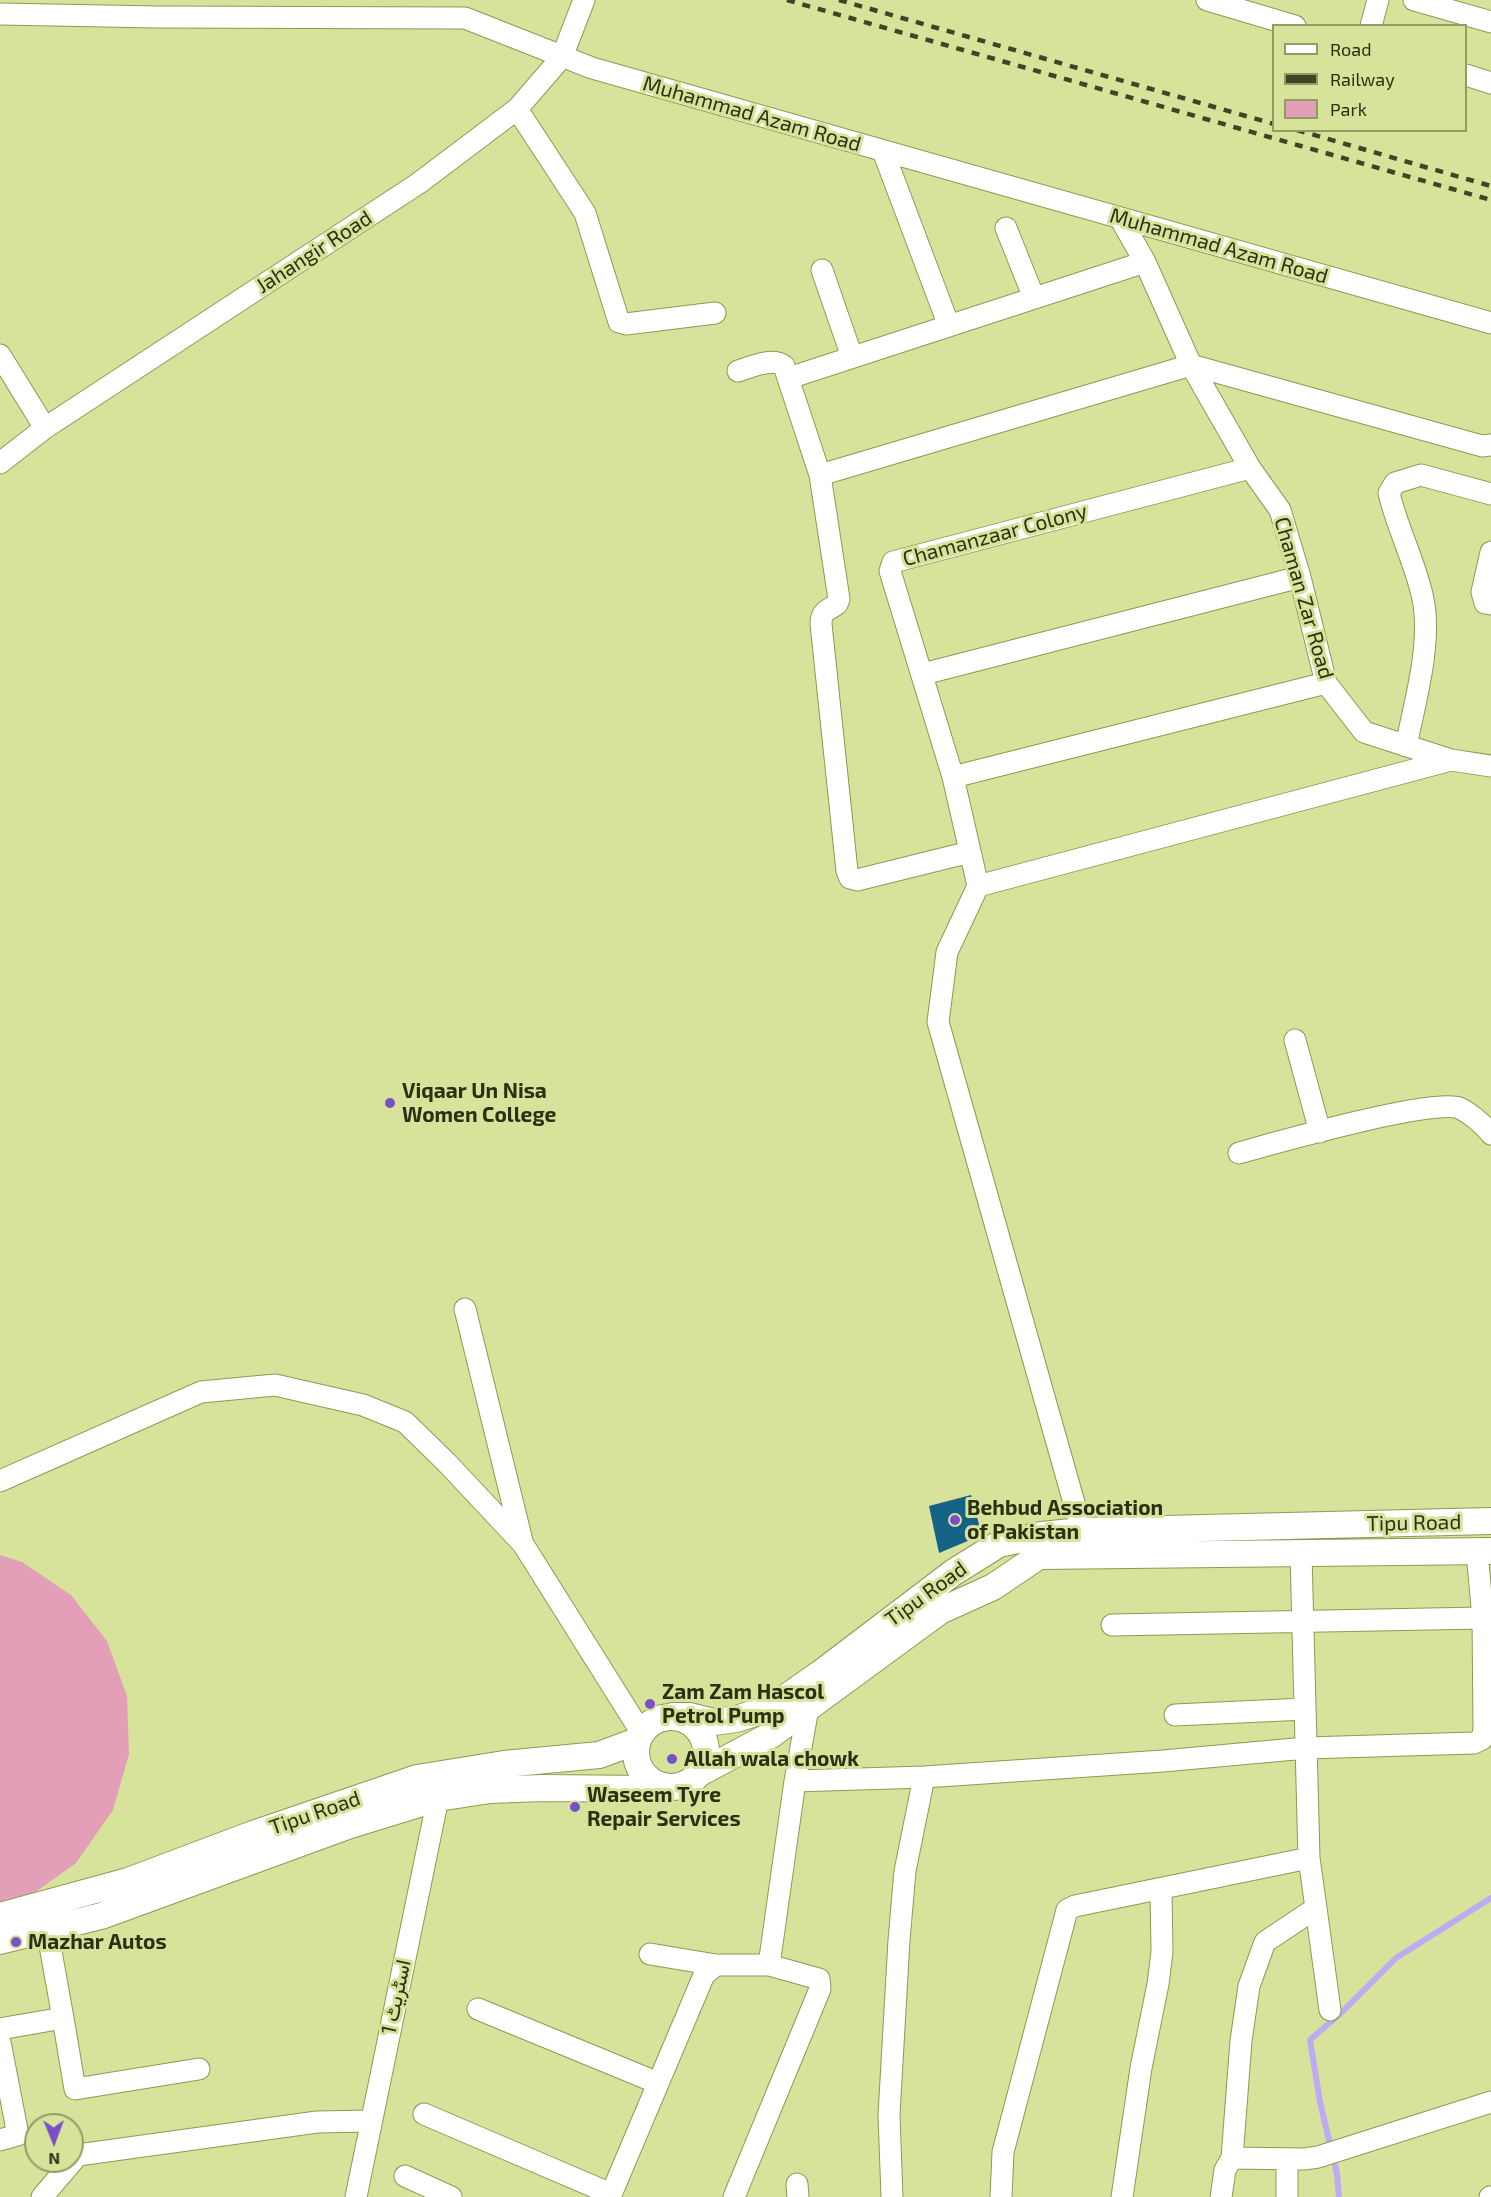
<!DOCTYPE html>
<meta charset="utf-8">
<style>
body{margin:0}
#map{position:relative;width:1491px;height:2197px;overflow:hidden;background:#d7e29b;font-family:"Exo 2",sans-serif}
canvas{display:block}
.legend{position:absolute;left:1272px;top:24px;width:195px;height:108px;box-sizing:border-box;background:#d7e29b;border:2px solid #939b65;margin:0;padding:8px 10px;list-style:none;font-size:18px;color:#2c3013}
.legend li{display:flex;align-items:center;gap:12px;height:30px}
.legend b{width:30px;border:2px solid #939b65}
.north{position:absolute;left:24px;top:2113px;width:60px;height:60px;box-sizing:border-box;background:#d7e29b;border:2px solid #939b65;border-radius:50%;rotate:179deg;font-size:16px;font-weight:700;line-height:24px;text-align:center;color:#2c3013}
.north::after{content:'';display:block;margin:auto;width:21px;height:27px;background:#7a50c9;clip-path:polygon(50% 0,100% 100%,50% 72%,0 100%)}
</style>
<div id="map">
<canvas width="1491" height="2197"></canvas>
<ul class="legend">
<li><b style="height:8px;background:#fff"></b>Road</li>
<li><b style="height:8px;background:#404523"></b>Railway</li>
<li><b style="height:16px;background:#e29fb7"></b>Park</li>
</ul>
<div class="north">N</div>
</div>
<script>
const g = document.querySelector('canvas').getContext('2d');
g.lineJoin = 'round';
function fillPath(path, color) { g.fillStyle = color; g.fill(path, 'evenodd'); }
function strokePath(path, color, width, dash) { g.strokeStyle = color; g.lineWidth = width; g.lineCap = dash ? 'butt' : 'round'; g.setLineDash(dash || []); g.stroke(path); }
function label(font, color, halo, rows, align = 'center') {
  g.font = font + ' "Exo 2",Vazirmatn,sans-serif'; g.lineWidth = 6; g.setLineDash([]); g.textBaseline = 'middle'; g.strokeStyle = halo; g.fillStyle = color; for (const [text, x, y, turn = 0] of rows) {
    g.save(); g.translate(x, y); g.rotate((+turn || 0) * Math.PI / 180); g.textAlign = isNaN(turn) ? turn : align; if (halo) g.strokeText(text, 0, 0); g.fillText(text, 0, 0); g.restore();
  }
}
fillPath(new Path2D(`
 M0,1555L22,1562L71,1595L107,1641L127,1696L129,1754L113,1810L76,1863L23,1901L0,1907Z`), '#e29fb7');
strokePath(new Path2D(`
 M1339,2197L1337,2174L1320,2102L1310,2040L1342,2012L1396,1958L1491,1898`), '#beabf4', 6);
fillPath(new Path2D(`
 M971,1495L982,1535L939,1553L929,1506Z`), '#156287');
const minor = new Path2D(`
 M1207,0L1295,26
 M1414,0L1491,22
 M0,14L157,17L465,18L592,68L1491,323
 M1371,26L1378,0
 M1466,75L1491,83
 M517,109L585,213L619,322L626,324L715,313
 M883,151L949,326
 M1120,218L1145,262L1191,365L1250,468L1280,510L1300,577L1326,683L1364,732L1451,760L1491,766
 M1006,228L1034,298
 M822,270L852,357
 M0,355L45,428
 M738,371C751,367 772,357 784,366L820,475L839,599L837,604C827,611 821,611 821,624L847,871L850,878L857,880L970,852
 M789,378L1145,262
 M0,463L45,428L419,183L517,109L562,57L584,0
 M820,475L1191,365L1482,446L1491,445
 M1491,552L1482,592L1485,603L1491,604
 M923,674L1300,577
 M1406,746C1415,702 1432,643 1423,599C1416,564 1397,528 1389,493L1395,483L1421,475L1491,494
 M953,777L1326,683
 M978,886L953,777L890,571L893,562L1250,468
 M978,886L947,952L938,1022L1082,1531
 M978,886L1451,760
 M1295,1040L1320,1132
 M1239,1153C1274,1143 1434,1098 1459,1108C1469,1112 1485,1126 1491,1134
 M465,1309L522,1541
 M0,1481L201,1392L275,1385L363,1405L405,1422L447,1463L523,1544L641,1732
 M1112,1625L1483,1618
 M1175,1715L1305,1709
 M924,1777L1163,1761L1306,1748L1474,1743L1482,1739L1484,1729L1483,1618L1477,1552
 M795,1781L924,1777L905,1871L899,1940L889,2115L892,2197
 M1316,1908L1330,2010
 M650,1954L716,1965
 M478,2009L658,2083
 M63,2018L75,2089L199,2069
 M0,2029L63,2018L47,1929
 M0,2042L18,2135L0,2140
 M424,2114L611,2194
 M1232,2158L1304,2159L1318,2157L1491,2102
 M1287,2159V2197
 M405,2176L451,2197
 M797,2184L798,2197
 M42,2197L78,2155L317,2122L370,2121
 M356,2197L438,1798
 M610,2197L704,1975L716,1965H769L795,1781L808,1708
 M734,2197L820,1989L819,1979L769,1965
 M1001,2197L1003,2152L1067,1910L1075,1906L1309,1858
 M1122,2197L1141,2068L1158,1984L1162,1952L1161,1890
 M1221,2197L1225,2170L1232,2158L1241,2041L1249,1986L1265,1942L1316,1908L1309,1858L1301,1554
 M1490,2197H1491`);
const major = new Path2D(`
 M673,1716H690L714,1722L736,1719L771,1708L821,1673L954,1572L999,1544L1041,1535L1082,1531L1491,1521
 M636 1752a35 35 0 1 1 70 0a35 35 0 1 1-70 0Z
 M696,1775L771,1735L940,1611L993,1587L1039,1556L1491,1551
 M0,1916L128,1881L253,1834L417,1778L504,1764L599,1755L637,1741
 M0,1941L101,1916L350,1825L438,1798L490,1790L542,1788L648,1789L671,1787`);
strokePath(minor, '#8f9954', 23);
strokePath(major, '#8f9954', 28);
strokePath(minor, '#fff', 21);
strokePath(major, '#fff', 26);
strokePath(new Path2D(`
 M787,0L1491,200
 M839,0L1274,124
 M1297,130L1491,186`), '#404523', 4.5, [8, 8]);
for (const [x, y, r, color] of [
 [390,1103,6,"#7a50c9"],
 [955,1520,6,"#7a50c9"],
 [650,1704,6,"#7a50c9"],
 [672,1759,6,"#7a50c9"],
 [575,1807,6,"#7a50c9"],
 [16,1942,6,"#7a50c9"]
]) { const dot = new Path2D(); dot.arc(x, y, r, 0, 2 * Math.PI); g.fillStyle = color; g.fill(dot); strokePath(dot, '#d7e29b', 2); }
label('21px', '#2c3013', '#d7e29b', [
 ["Muhammad Azam Road",752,114,16],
 ["Muhammad Azam Road",1219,246,16],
 ["Jahangir Road",314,252,-33],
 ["Chamanzaar Colony",995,535,-15],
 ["Chaman Zar Road",1304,598,74],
 ["Tipu Road",1414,1523,-1],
 ["Tipu Road",926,1594,-36],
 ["Tipu Road",315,1813,-19],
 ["اسٹریٹ 1",396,1997,-78]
]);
label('bold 21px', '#2c3013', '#d7e29b', [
 ["Viqaar Un Nisa",402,1091],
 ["Women College",402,1115],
 ["Behbud Association",967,1508],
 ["of Pakistan",967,1532],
 ["Zam Zam Hascol",662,1692],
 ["Petrol Pump",662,1716],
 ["Allah wala chowk",684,1759],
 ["Waseem Tyre",587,1795],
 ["Repair Services",587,1819],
 ["Mazhar Autos",28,1942]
], 'left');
</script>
